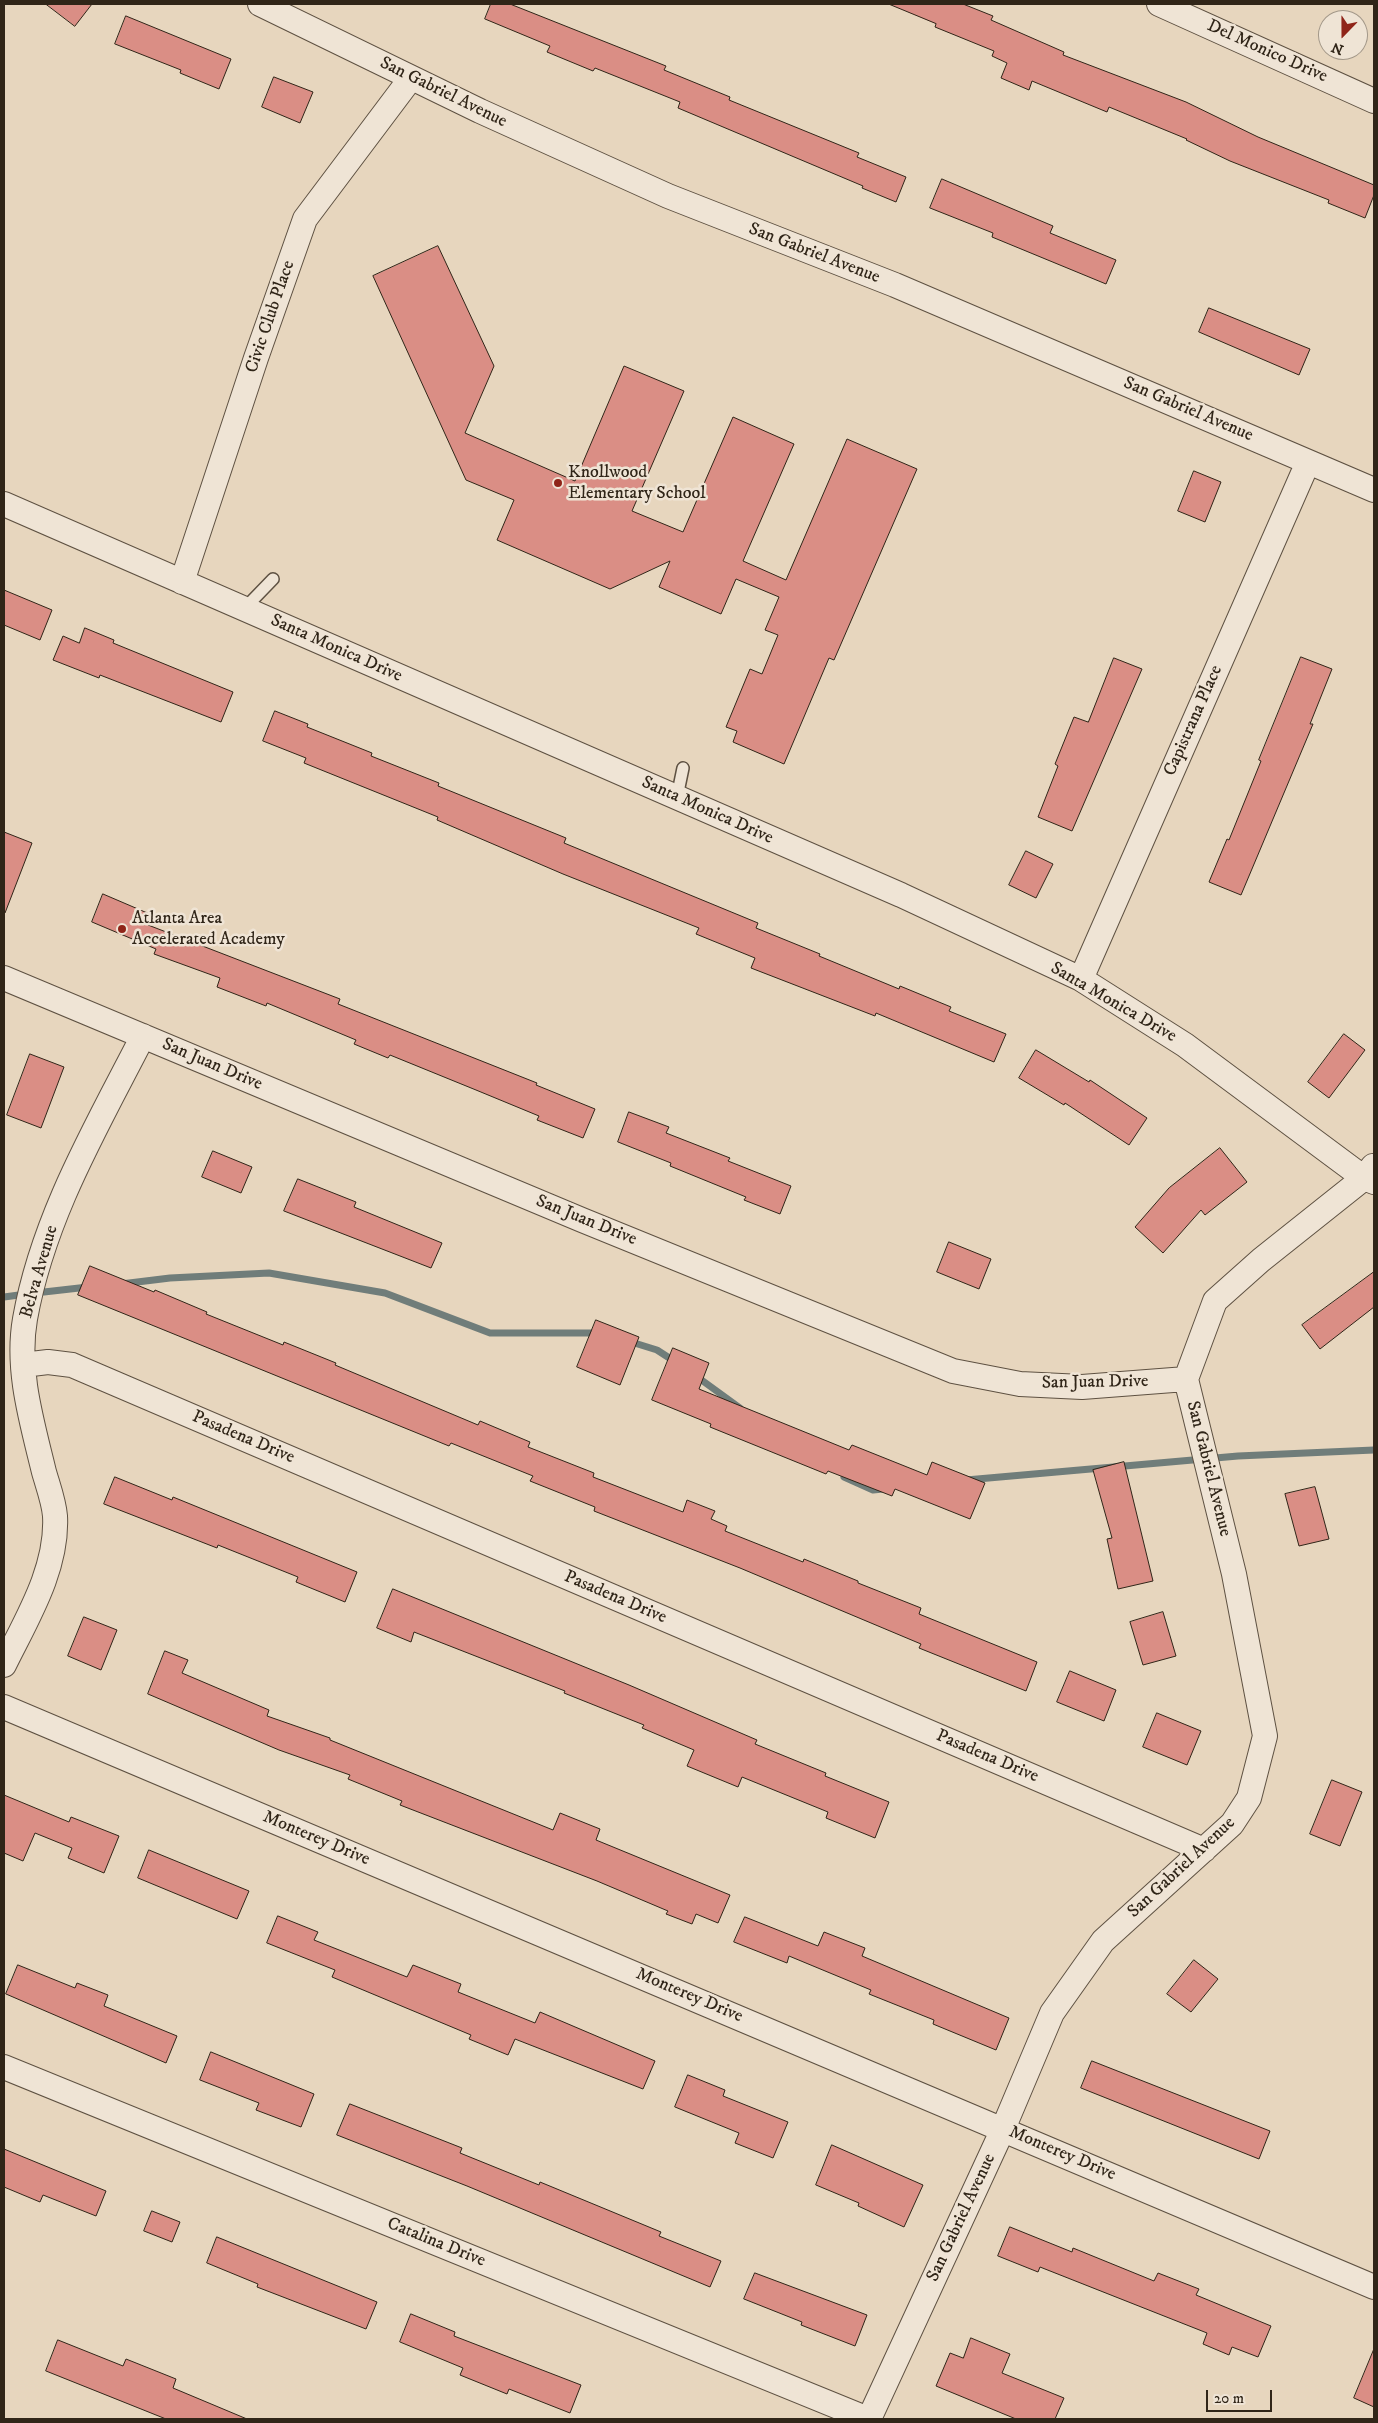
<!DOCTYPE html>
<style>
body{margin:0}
#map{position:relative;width:1378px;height:2423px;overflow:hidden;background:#e7d6be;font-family:"IM FELL DW Pica",serif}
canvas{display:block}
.frame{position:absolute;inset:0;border:5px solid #302518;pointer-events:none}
.north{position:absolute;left:1318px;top:10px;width:50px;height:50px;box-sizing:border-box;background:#efe4d5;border:1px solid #a39889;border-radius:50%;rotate:202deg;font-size:14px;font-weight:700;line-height:20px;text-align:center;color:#302518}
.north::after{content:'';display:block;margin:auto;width:18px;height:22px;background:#8f2418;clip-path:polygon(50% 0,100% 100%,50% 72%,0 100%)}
.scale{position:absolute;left:1206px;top:2390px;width:66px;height:22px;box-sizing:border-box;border:2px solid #302518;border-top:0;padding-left:6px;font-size:15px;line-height:18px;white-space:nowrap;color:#302518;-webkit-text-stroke:4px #efe4d5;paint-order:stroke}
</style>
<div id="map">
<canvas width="1378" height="2423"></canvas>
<div class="frame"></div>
<div class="north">N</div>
<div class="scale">20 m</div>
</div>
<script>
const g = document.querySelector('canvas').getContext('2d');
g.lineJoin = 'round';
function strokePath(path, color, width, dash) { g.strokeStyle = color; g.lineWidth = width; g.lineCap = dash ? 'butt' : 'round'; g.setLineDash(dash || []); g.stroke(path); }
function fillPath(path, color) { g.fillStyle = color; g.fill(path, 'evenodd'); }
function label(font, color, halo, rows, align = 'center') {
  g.font = font + ' "IM FELL DW Pica",serif'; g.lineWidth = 5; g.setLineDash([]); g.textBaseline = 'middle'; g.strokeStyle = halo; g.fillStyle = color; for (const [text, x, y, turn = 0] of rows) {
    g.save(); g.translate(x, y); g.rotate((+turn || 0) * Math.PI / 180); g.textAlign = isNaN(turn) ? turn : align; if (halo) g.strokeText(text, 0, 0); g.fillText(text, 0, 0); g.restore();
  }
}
strokePath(new Path2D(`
 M121,1284L170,1278L269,1273L385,1293L490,1333H598
 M44,1292L88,1287
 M4,1297L19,1295
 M628,1341L657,1350L677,1363
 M696,1376L740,1408
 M844,1477L873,1490L883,1489
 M966,1480L1238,1456L1374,1450`), '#707d7a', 7);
const building = new Path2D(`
 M46,4H92L75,26Z
 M491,4H510L666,66L664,70L730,97L729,100L859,153L857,157L906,177L896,202L862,188L863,186L678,108L680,102L595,68L593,71L547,52L550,46L485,19Z
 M889,4H963L993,16L991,20L1064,52L1063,55L1186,102L1258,137L1374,185V195L1365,218L1328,203L1329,200L1230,161L1186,140L1187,139L1109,107L1107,112L1032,81L1029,90L1001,78L1007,63L992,56L994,51L935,27L936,24Z
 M126,16L231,59L219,89L180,73L181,70L115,44Z
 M274,77L313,92L300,123L262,107Z
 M942,179L1053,226L1050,233L1116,260L1106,284L992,237L993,233L930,208Z
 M438,246L494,366L465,433L575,481L624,366L684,391L632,511L683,532L733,417L794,444L743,561L786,580L847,439L917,469L834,660L829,658L784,764L733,742L737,731L726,727L750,669L762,674L778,635L765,630L779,597L736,579L721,614L659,587L670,561L610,589L497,540L514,500L466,480L373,276Z
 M1209,308L1310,349L1299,375L1199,332Z
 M1194,471L1221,482L1205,522L1178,511Z
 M4,590L52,610L40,640L4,625Z
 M85,628L114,640L113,643L233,692L221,722L100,675L99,678L53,660L63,636L79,643Z
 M1301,657L1332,669L1310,724H1313L1241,895L1209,882L1227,839L1229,840L1261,761L1259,760Z
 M1114,658L1142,669L1072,831L1038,817L1058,766L1055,764L1074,717L1088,722Z
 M275,711L308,724L307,727L372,753L371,756L439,783L438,786L566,838L564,843L758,923L756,928L820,954L819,956L899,989L900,986L951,1007L949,1011L1006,1034L994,1062L876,1013L875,1016L751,968L755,958L696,934L699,928L563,874L437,820L438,817L304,763L306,758L263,741Z
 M4,832L32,843L5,913L4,912Z
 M1026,851L1053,864L1036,898L1009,885Z
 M103,894L152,915L148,925L340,999L338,1004L537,1083L536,1085L595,1109L583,1138L537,1120L539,1116L476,1090L390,1055L388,1058L354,1044L356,1040L267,1003L266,1006L217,987L220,978L154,954L156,949L92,922Z
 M1344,1034L1365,1050L1329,1098L1308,1082Z
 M1036,1050L1089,1082L1090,1080L1147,1118L1129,1145L1065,1103L1064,1105L1019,1078Z
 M30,1054L64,1067L41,1128L7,1115Z
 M629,1112L669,1127L666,1133L730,1158L728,1161L791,1186L780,1214L744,1200L746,1197L670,1166L671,1163L618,1142Z
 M1220,1148L1247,1182L1205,1215L1201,1210L1163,1253L1135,1227L1169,1188Z
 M213,1151L252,1167L241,1193L202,1177Z
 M298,1179L356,1202L354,1207L442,1243L431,1268L284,1211Z
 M949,1242L991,1259L979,1289L937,1272Z
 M90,1266L154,1292L155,1290L207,1312L206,1314L283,1345L284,1342L336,1363L335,1365L478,1425L480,1421L530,1442L528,1447L594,1473L593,1477L683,1512L687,1500L715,1511L711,1519L727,1526L725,1531L803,1562L804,1559L858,1581V1583L921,1608L919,1614L1037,1662L1026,1691L919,1648L921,1644L740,1568L594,1511L595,1507L530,1481L533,1476L451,1443L449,1446L78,1295Z
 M1374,1272V1307L1320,1349L1302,1325Z
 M596,1320L639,1337L620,1385L577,1367Z
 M673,1348L709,1363L699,1389L849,1450L852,1445L927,1475L932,1462L985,1483L970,1519L895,1489L892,1496L828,1471L826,1474L710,1427L711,1424L652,1400Z
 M1124,1462L1153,1581L1118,1589L1107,1539L1112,1538L1093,1470Z
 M115,1477L172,1500L173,1497L357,1572L345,1602L296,1582L298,1577L218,1545L217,1548L104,1504Z
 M1315,1487L1329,1539L1299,1546L1285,1494Z
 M393,1589L629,1685L757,1740L755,1744L826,1773L825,1776L889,1802L875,1838L826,1818L828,1812L742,1777L738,1787L687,1766L694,1750L642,1728L644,1725L564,1693L565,1691L414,1632L411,1642L377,1628Z
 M1163,1612L1176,1656L1143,1665L1130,1622Z
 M84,1617L117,1630L101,1670L68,1656Z
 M165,1651L188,1660L182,1673L269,1710L267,1716L330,1738V1740L553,1830L560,1813L600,1829L596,1840L730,1895L718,1923L696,1914L692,1924L666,1914L668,1911L597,1881L400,1805L402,1801L348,1779L350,1775L279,1750L148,1694Z
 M1070,1671L1116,1690L1104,1721L1057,1702Z
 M1157,1713L1201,1731L1187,1765L1143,1747Z
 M1332,1780L1362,1792L1340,1846L1310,1834Z
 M4,1795L69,1822L71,1817L119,1836L104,1873L68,1858L72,1848L35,1833L23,1861L4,1853Z
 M149,1850L249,1891L237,1919L138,1878Z
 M278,1916L318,1932L314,1940L407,1977L413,1965L461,1984L458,1992L535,2023L540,2012L655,2061L643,2089L515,2039L508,2055L469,2039L471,2035L332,1977L335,1970L267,1943Z
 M745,1917L818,1946L824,1932L865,1948L862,1956L1009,2018L996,2050L933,2024L934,2020L869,1994L871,1990L789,1956L787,1963L734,1942Z
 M1194,1960L1218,1979L1191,2012L1167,1994Z
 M18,1965L75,1988L77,1983L108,1995L104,2006L177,2036L166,2063L6,1994Z
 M211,2052L314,2094L301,2127L256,2110L259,2103L200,2080Z
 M1092,2061L1270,2131L1259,2159L1081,2088Z
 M688,2075L725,2090L723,2096L788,2122L773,2158L735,2143L739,2133L675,2107Z
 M350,2104L462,2148L460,2153L539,2185L540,2182L661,2232L659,2236L721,2261L710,2287L467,2186L337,2135Z
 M832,2145L923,2185L904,2227L858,2206L859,2203L816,2185Z
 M4,2149L106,2191L96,2216L43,2195L40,2202L4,2187Z
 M152,2211L180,2222L172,2242L144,2231Z
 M1010,2227L1072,2252L1073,2248L1154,2281L1158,2273L1199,2289L1196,2295L1271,2326L1258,2357L1232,2347L1229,2355L1203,2344L1207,2333L1040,2267L1038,2272L998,2256Z
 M217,2237L377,2302L366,2329L257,2287L258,2284L207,2263Z
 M755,2273L867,2315L855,2346L801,2325L802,2322L744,2299Z
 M411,2314L455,2332L454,2336L581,2385L570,2413L509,2389L507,2394L460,2375L463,2368L400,2342Z
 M971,2338L1010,2354L1002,2373L1064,2398L1055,2419H1016L936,2386L950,2353L963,2358Z
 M58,2340L123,2366L126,2359L176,2379L173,2388L247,2419H166L46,2371Z
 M1374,2349V2407L1354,2398Z`);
fillPath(building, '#da8e85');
strokePath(building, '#302518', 1);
const service = new Path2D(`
 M244,609L273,579
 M677,797L683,768`);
const minor = new Path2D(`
 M260,4L480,111L668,196L895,285L1374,490
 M1159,4L1374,101
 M4,504L901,895L1081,979L1185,1045L1364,1178L1374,1182
 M182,582L256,358L305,219L411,78
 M4,978L582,1220L953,1371L1020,1384L1082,1387L1186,1379
 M1081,979L1308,462
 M23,1365L48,1362L72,1365L1204,1850
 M4,1665C26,1620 58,1569 55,1516C54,1502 48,1486 44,1472C32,1422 16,1370 25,1319C43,1217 97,1126 143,1036
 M4,1707L1374,2287
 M4,2067L868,2419
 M869,2419L1003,2129L1052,2013L1103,1941L1232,1824L1249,1798L1265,1736L1234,1574L1186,1379L1215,1301L1261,1260L1364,1178L1373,1166`);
strokePath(service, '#5e5142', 14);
strokePath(minor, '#5e5142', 26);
strokePath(service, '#efe4d5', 11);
strokePath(minor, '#efe4d5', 24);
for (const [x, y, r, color] of [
 [558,483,5,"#8f2418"],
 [122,929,5,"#8f2418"]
]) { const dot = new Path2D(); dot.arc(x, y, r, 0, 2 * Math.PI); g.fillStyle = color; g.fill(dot); strokePath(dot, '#efe4d5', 2); }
label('18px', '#302518', '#efe4d5', [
 ["Del Monico Drive",1267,52,24],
 ["San Gabriel Avenue",443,93,26],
 ["San Gabriel Avenue",814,254,21],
 ["Civic Club Place",271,317,-71],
 ["San Gabriel Avenue",1188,410,23],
 ["Santa Monica Drive",336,649,24],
 ["Capistrana Place",1194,721,-66],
 ["Santa Monica Drive",707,811,24],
 ["Santa Monica Drive",1113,1003,30],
 ["San Juan Drive",212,1065,23],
 ["San Juan Drive",586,1221,22],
 ["Belva Avenue",40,1272,-74],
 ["San Juan Drive",1095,1383,-1],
 ["Pasadena Drive",243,1438,23],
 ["San Gabriel Avenue",1208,1469,76],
 ["Pasadena Drive",615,1598,23],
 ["Pasadena Drive",987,1757,23],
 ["Monterey Drive",316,1839,23],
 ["San Gabriel Avenue",1182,1868,-43],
 ["Monterey Drive",689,1996,23],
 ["Monterey Drive",1062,2154,23],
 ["San Gabriel Avenue",962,2218,-65],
 ["Catalina Drive",436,2243,22]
]);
label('18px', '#302518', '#efe4d5', [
 ["Knollwood",568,473],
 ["Elementary School",568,494],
 ["Atlanta Area",132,919],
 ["Accelerated Academy",132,940]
], 'left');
</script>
